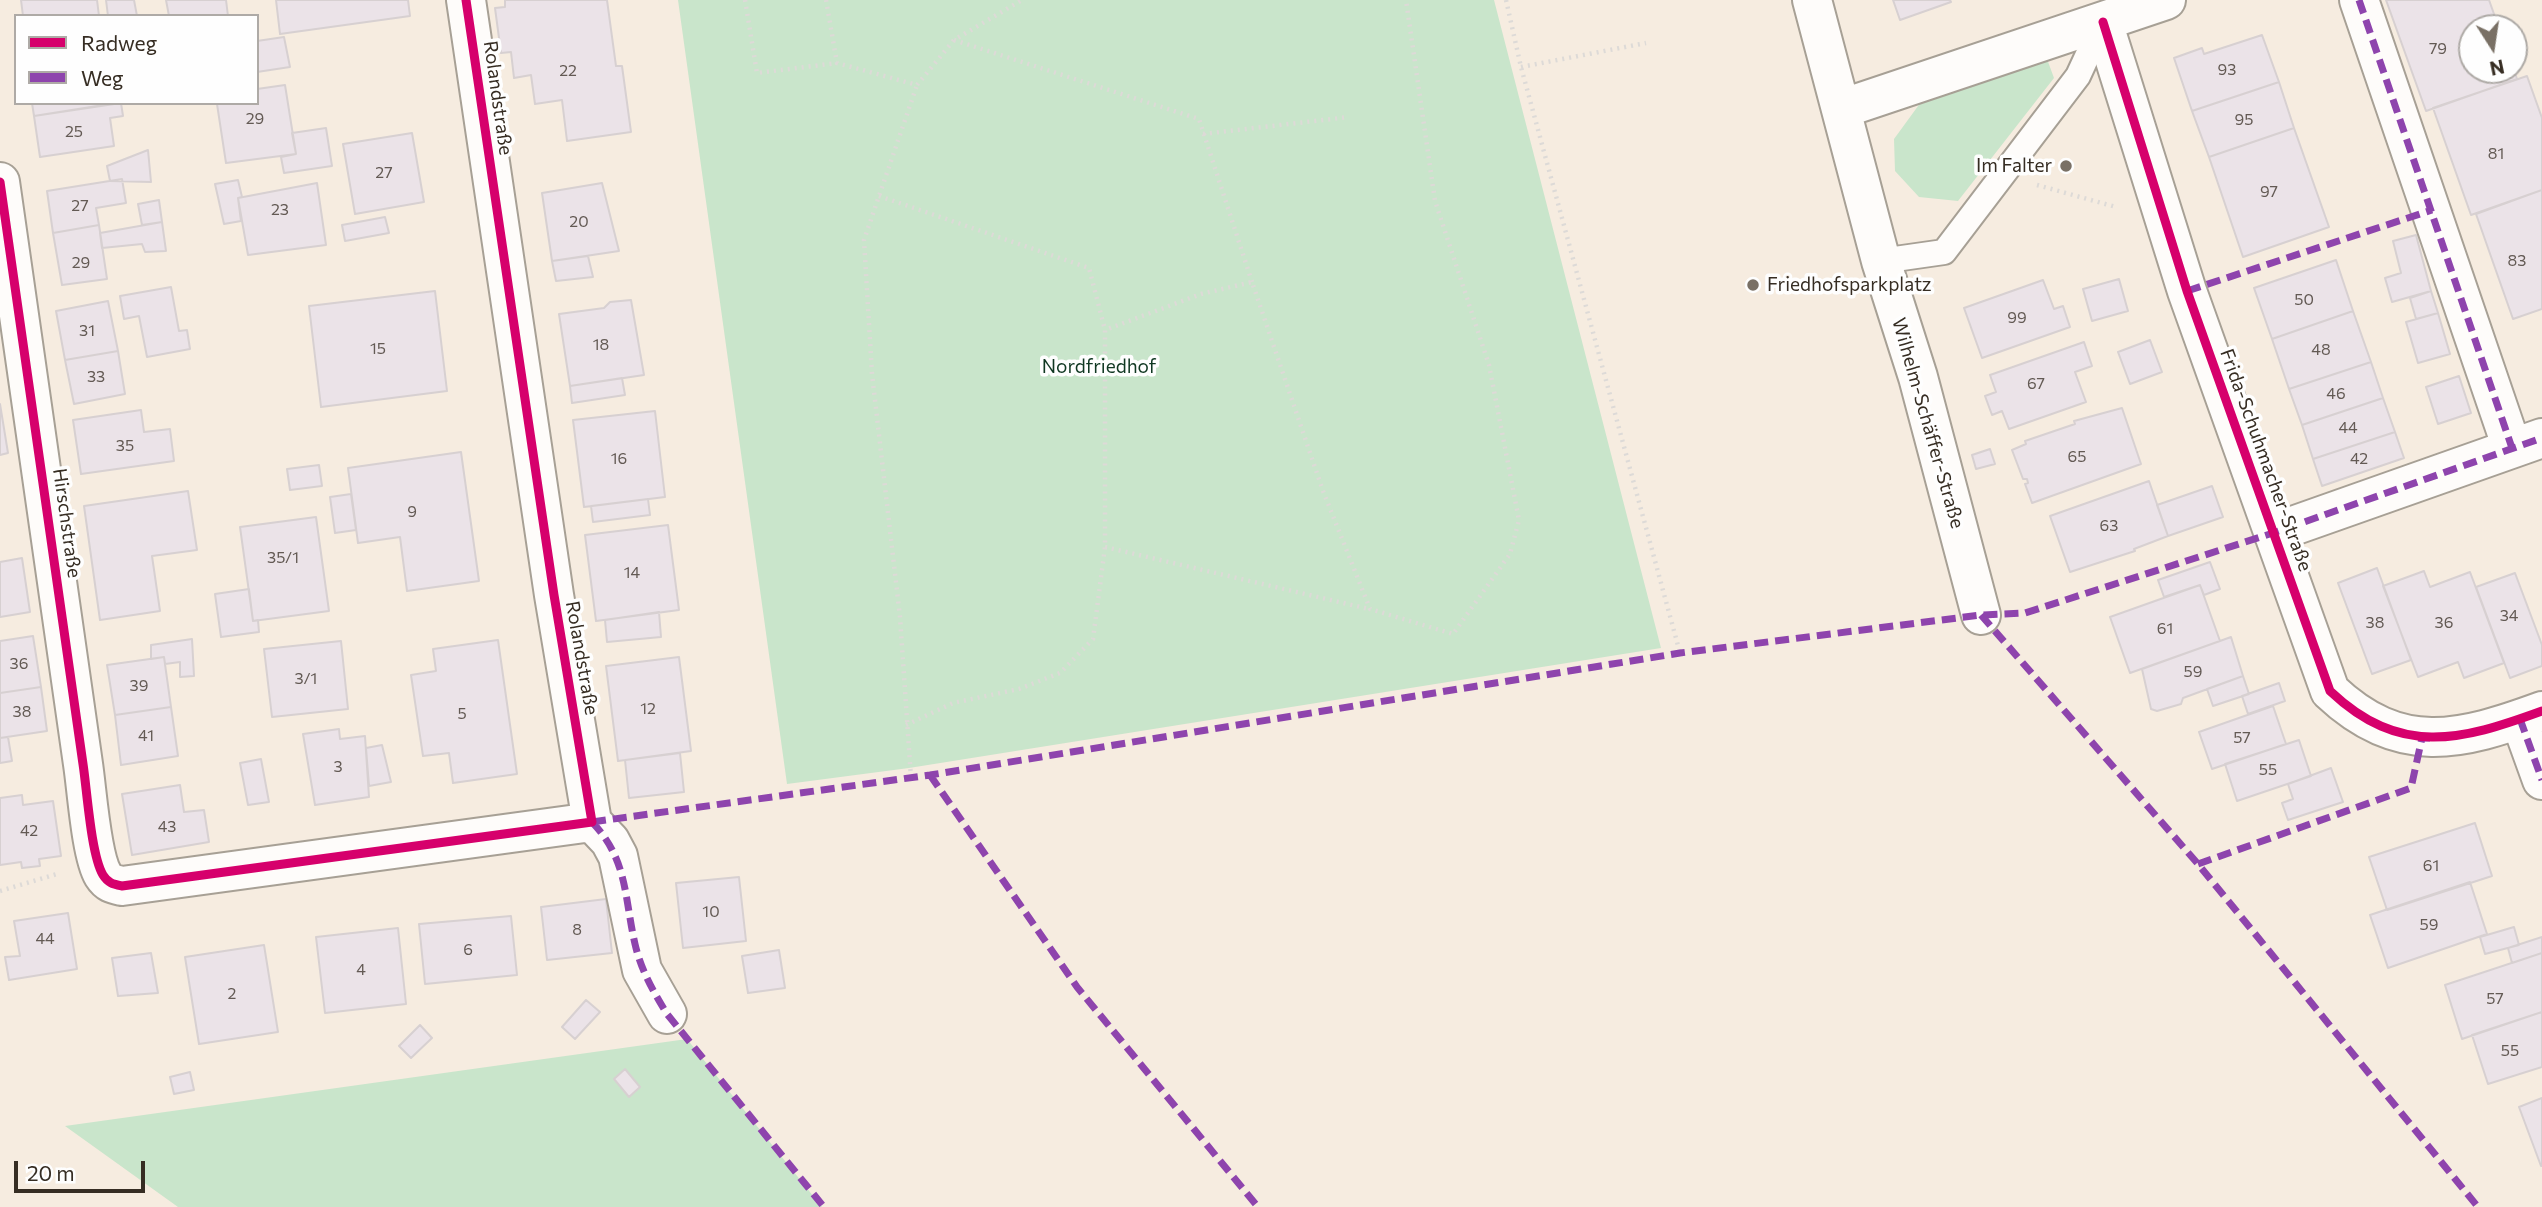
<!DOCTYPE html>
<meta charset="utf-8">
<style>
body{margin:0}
#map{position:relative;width:2542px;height:1207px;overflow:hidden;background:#f6ece0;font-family:Commissioner,sans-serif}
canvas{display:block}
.legend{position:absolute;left:14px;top:14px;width:245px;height:91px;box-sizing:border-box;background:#fefefe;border:2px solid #aeaaa6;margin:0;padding:9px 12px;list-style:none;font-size:21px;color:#362d23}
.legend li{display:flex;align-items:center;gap:14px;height:35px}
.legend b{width:35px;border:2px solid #aeaaa6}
.north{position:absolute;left:2458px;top:14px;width:70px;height:70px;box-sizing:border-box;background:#fefefe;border:2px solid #aeaaa6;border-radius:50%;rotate:168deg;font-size:19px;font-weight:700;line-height:28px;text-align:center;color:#362d23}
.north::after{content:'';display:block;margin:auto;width:24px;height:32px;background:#797065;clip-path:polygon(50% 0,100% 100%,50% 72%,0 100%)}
.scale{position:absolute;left:14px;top:1161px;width:131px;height:32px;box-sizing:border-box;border:4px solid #362d23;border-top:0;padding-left:9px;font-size:21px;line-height:24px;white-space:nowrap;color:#362d23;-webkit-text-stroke:5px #fefefe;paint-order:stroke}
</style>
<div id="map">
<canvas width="2542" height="1207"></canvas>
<ul class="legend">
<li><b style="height:9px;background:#d6006c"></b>Radweg</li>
<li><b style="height:9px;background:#8e44ad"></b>Weg</li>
</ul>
<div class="north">N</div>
<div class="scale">20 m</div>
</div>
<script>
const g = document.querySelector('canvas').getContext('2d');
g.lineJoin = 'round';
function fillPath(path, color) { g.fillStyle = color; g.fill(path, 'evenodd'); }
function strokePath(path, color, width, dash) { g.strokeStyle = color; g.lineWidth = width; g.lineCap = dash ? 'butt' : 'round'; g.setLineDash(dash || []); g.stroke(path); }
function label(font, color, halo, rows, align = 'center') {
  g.font = font + ' Commissioner,sans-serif'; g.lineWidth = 7; g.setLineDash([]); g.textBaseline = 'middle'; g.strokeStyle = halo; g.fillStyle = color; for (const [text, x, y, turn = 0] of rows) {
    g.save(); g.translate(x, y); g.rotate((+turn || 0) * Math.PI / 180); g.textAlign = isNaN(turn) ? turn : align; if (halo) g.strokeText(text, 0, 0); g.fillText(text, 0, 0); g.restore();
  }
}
fillPath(new Path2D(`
 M678,0H1494L1661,648L909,768L787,784Z
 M2047,59L2054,78L1958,201L1919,197L1895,171L1894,139L1921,102Z
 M687,1039L822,1207H178L65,1126Z`), '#c9e5cb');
const building = new Path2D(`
 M21,0H97L99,16H23Z
 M106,0H134L137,16H108Z
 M166,0H226L228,16H169Z
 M276,0H408L410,16L280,34Z
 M505,0H607L616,66H622L631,132L567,141L562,100L535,104L531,75L514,78L511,52L501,53L495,8L505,7Z
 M1893,0H1950L1951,2L1900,20Z
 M2386,0H2489L2499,28H2472V70H2514L2517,79L2426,111Z
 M2262,35L2279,82L2192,111L2174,58L2202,48L2204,54Z
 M284,37L290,67L257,72V41Z
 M2527,76L2542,118V190L2471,215L2433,108Z
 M2279,82L2294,128L2209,157L2192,111Z
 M285,85L296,154L226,163L217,104L257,103V89Z
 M32,103H116L34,116Z
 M121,103L123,116L110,118L114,146L40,157L34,116Z
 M326,128L332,166L284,173L281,157L296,154L292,133Z
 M2294,128L2329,227L2243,257L2209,157Z
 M412,133L424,202L355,214L343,144Z
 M148,150L151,182L110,181L107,166Z
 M122,179L126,203L96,208L99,225L53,233L47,191Z
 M238,180L242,197L238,198L241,221L224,224L215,184Z
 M317,183L326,245L248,255L238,198Z
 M602,183L619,251L552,261L542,193Z
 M2542,190V309L2513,319L2476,214Z
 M159,200L162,222L142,225L138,204Z
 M385,217L389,233L345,241L342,225Z
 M162,222L166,251L145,252L142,244L102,248L100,233Z
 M99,225L107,279L62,285L53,233Z
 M2416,235L2431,291L2392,302L2385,278L2401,273L2393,241Z
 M588,256L593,277L556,281L552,261Z
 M2336,260L2353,311L2272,339L2254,288Z
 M2119,279L2128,311L2092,321L2083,289Z
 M2043,280L2054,309L2063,306L2070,327L1982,358L1964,308Z
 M171,287L179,331L187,330L190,349L147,357L139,316L124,319L120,296Z
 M435,291L447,391L321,407L309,306Z
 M2431,291L2438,313L2416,319L2410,298Z
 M631,300L644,375L570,386L559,314L604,308L610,302Z
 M108,301L118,351L65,360L56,311Z
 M2353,311L2371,362L2289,389L2272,339Z
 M2438,313L2450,354L2418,363L2406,322Z
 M2150,340L2162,372L2130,384L2118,352Z
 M2084,342L2092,366L2075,372L2086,402L2009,429L2002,411L1992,415L1985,396L1996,392L1990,375Z
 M118,351L125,394L74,404L65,360Z
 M2371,362L2383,398L2302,425L2289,389Z
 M2459,376L2471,413L2438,424L2426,387Z
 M622,378L625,395L572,403L570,386Z
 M2383,398L2395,432L2313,459L2302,425Z
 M0,404L8,453L0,455Z
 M2122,408L2141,464L2032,503L2025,484L2028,483L2027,479H2023L2012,450L2026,444L2025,441L2075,424L2074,421Z
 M141,410L144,432L170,429L174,461L81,474L73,420Z
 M655,411L665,497L584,507L573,420Z
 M2395,432L2404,458L2322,486L2313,459Z
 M1990,449L1995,464L1976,469L1972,455Z
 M461,452L479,581L407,591L400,537L358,543L348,468Z
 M319,465L322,486L290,490L287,469Z
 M2149,481L2168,536L2134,549L2135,551L2070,572L2050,516Z
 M2212,486L2223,517L2168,536L2157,505Z
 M188,491L197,550L152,556L160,611L100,620L84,506Z
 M351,494L356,530L335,533L330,497Z
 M648,499L650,515L593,522L591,506Z
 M316,517L329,611L253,621L240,527Z
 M668,525L679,610L596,621L585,535Z
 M22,558L30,612L0,617V562Z
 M2210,562L2220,589L2204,595L2200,585L2164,597L2158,580Z
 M2377,568L2411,660L2372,674L2338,583Z
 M2424,571L2430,587L2470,572L2504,663L2464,678L2458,662L2418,677L2383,586Z
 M2515,573L2542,645V666L2510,678L2476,587Z
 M2200,585L2220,641L2130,673L2110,617Z
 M249,589L253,621L258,620L259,632L221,637L215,594Z
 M659,612L661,637L607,642L605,620Z
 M33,636L41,687L0,693V641Z
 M2231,637L2243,676L2183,698L2181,704L2157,711L2151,709L2142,669Z
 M192,639L194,676L180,677V662L165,664L164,657L151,659V645Z
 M498,640L517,774L453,783L449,753L423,756L411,675L436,671L433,649Z
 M341,641L348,709L272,717L264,649Z
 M164,657L171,707L115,715L107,665Z
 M679,657L691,751L618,761L606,666Z
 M2243,676L2249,694L2213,706L2207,689Z
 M2279,683L2285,701L2248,714L2242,696Z
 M41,687L47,731L0,738V693Z
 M2273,706L2286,744L2212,769L2199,732Z
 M171,707L178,756L121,765L115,715Z
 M339,729L340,739L365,736L369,797L315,805L303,734Z
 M8,737L12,761L0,763V738Z
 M2299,740L2311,776L2237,801L2225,764Z
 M382,745L391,782L369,786L366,748Z
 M680,753L684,792L629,798L625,760Z
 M261,759L269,802L248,805L240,763Z
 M2331,768L2343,802L2288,820L2282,803L2293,799L2288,784Z
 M180,785L184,812L204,810L209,842L132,855L122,794Z
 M22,795L23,805L53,801L61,856L39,859L40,866L22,868L21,862L0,865V798Z
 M2475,823L2492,876L2387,910L2369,857Z
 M739,877L746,941L683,948L676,883Z
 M2470,882L2487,934L2388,968L2370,915Z
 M606,899L612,953L547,960L541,907Z
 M68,913L77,969L9,980L5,957L20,956L14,921Z
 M511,916L517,975L425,984L419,924Z
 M2514,927L2519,945L2485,954L2480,937Z
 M398,928L406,1004L325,1013L316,937Z
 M2542,937V953L2512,963L2508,948Z
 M264,945L278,1032L199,1044L185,957Z
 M779,950L785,988L748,993L742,956Z
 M151,953L158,993L118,996L112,958Z
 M2542,953V1012L2462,1039L2445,985Z
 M586,1000L600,1012L575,1039L562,1027Z
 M2542,1012V1067L2488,1084L2472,1035Z
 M420,1025L432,1038L411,1058L399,1046Z
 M625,1069L640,1087L629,1097L614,1079Z
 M190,1072L194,1090L174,1094L170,1077Z
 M2542,1098V1166H2541L2519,1107Z`);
fillPath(building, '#ebe3e8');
strokePath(building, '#d7d0d1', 2);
const lane = new Path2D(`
 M1881,261L1944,252L2078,76L2103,22`);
const street = new Path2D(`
 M1812,0L1881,261L1918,377L1981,615
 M2359,0L2512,448
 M2103,22L2187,291L2330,691C2400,757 2460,741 2542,711
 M1841,109L2166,0
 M0,182L83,764C87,790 91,855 103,875C108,883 113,884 122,886L592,822L554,595L466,0
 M2273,533L2542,438
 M2520,719L2542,780
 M592,822L610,841L618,856L642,970L667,1014`);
strokePath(lane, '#a7a095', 28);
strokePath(street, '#a7a095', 42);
strokePath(new Path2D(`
 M745,0L757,73L837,63
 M826,0L837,63L917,85L954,40L1022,0
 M1506,0L1521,67L1680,653
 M954,40L1199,119L1252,282
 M1521,67L1646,43
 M1203,134L1349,117
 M2037,185L2116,207
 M879,196L1089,268L1105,330
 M1105,547L1369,609
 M906,725L953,703L1019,689L1060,673L1093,639L1105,547V330L1201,294L1252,282L1323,491L1370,609L1453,634L1510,554L1519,520L1489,365L1435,201L1406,0
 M911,778L900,617L872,374L864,240L917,85
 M0,891L57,874`), '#dddad7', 4.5, [2, 5]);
strokePath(lane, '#fefcfa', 24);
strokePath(street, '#fefcfa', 38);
strokePath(new Path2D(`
 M2359,0L2512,448
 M2187,291L2432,210
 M1981,615L2198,864L2478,1207
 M2520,719L2542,780
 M930,775L1077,987L1258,1207
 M592,822L930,775L1680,653L1981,615L2025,613L2273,533L2542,438
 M592,822C628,860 624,896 635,944C641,970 653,991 667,1014L824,1207
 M2198,864L2411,788L2422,738H2430`), '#8e44ad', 7, [14, 7]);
strokePath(new Path2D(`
 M2103,22L2187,291L2330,691C2400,757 2460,741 2542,711
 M0,182L83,764C87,790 91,855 103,875C108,883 113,884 122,886L592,822L554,595L466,0`), '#d6006c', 9);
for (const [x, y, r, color] of [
 [2066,166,7,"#797065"],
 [1753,285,7,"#797065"]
]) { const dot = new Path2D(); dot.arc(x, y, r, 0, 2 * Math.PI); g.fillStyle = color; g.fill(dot); strokePath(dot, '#fefefe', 2.5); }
label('16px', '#635a54', null, [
 ["79",2438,49],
 ["93",2227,70],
 ["22",568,71],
 ["29",255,119],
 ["95",2244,120],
 ["25",74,132],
 ["81",2496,154],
 ["27",384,173],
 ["97",2269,192],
 ["27",80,206],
 ["23",280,210],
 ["20",579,222],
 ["83",2517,261],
 ["29",81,263],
 ["50",2304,300],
 ["99",2017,318],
 ["31",87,331],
 ["18",601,345],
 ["15",378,349],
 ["48",2321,350],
 ["33",96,377],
 ["67",2036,384],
 ["46",2336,394],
 ["44",2348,428],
 ["35",125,446],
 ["65",2077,457],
 ["16",619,459],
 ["42",2359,459],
 ["9",412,512],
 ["63",2109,526],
 ["35/1",283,558],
 ["14",632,573],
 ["34",2509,616],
 ["38",2375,623],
 ["36",2444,623],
 ["61",2165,629],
 ["36",19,664],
 ["59",2193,672],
 ["3/1",306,679],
 ["39",139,686],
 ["12",648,709],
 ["38",22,712],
 ["5",462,714],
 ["41",146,736],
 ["57",2242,738],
 ["3",338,767],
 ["55",2268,770],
 ["43",167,827],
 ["42",29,831],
 ["61",2431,866],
 ["10",711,912],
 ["59",2429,925],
 ["8",577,930],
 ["44",45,939],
 ["6",468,950],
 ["4",361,970],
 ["2",232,994],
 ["57",2495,999],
 ["55",2510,1051]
]);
label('19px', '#362d23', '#fefefe', [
 ["Rolandstraße",498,98,82],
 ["Wilhelm-Schäffer-Straße",1928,423,74],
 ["Frida-Schuhmacher-Straße",2266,460,70],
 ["Hirschstraße",67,523,82],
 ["Rolandstraße",582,658,80]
]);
label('19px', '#362d23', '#fefefe', [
 ["Im Falter",2052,166],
 ["Friedhofsparkplatz",1767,285,"left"]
], 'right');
label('19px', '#103822', '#fefefe', [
 ["Nordfriedhof",1099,367]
]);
</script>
